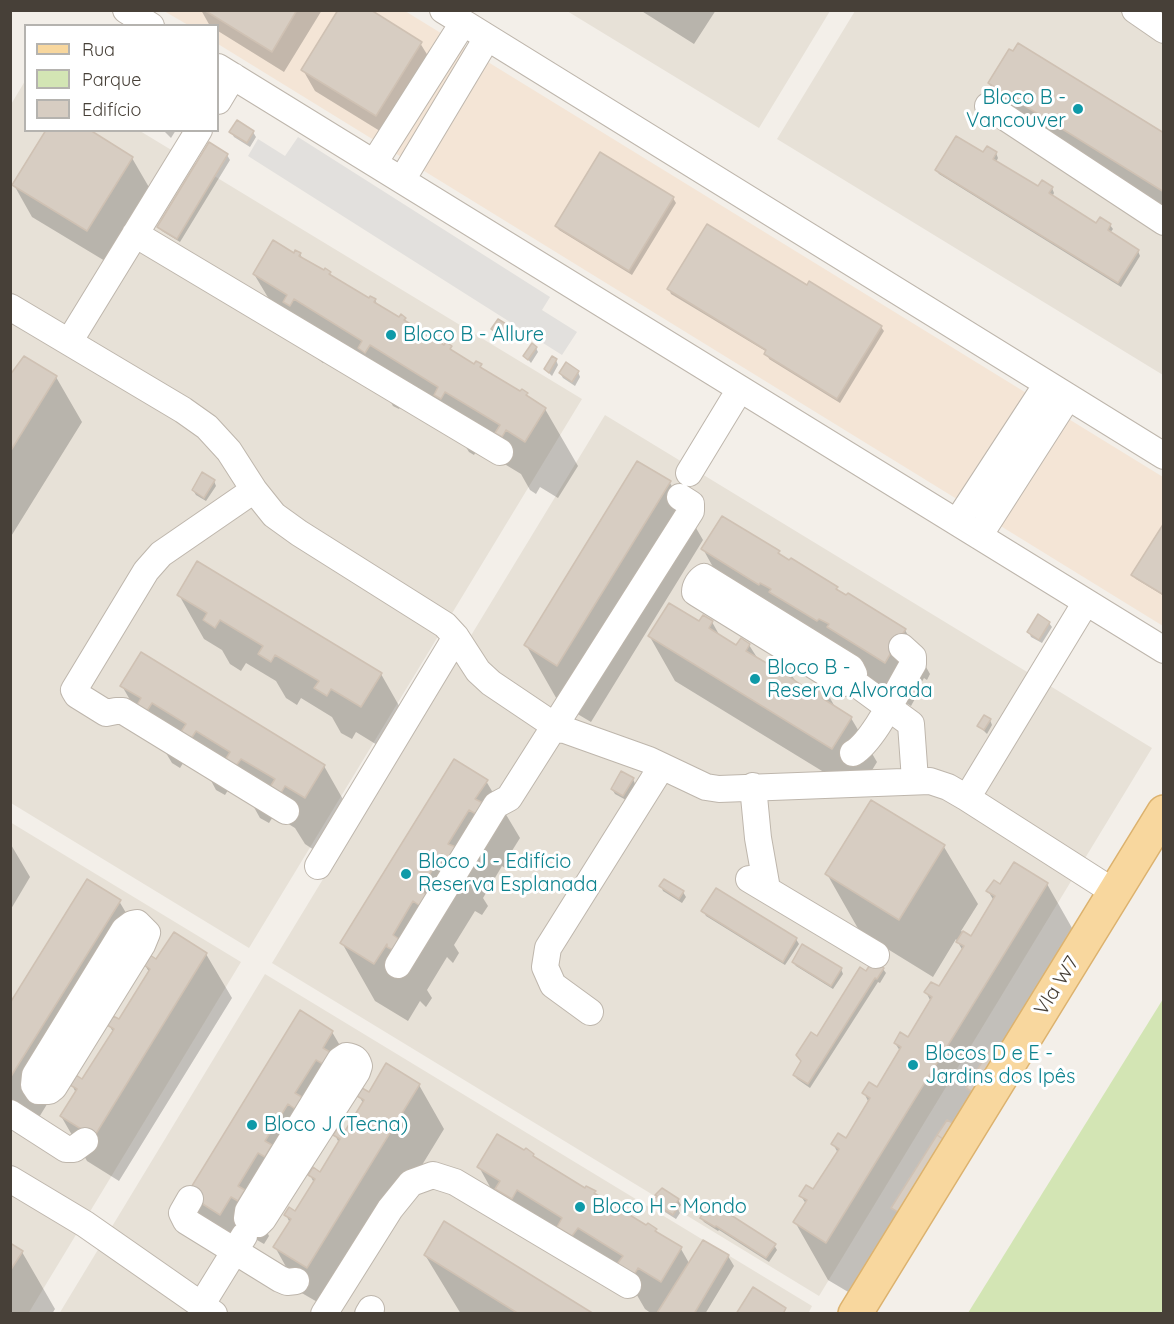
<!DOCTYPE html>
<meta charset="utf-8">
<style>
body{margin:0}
#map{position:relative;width:1174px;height:1324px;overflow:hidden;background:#f3efe9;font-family:Quicksand,sans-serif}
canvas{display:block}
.frame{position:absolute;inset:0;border:12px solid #474038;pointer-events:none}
.legend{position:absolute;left:24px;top:24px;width:195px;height:108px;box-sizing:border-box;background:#fff;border:2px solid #b5b3af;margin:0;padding:8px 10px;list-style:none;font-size:18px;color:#474038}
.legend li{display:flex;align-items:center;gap:12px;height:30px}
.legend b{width:30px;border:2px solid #b5b3af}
</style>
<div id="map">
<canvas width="1174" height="1324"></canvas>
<div class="frame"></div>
<ul class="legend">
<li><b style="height:8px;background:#f8d79e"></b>Rua</li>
<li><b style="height:16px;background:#d3e5b4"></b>Parque</li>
<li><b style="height:16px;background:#d7cdc2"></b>Edifício</li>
</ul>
</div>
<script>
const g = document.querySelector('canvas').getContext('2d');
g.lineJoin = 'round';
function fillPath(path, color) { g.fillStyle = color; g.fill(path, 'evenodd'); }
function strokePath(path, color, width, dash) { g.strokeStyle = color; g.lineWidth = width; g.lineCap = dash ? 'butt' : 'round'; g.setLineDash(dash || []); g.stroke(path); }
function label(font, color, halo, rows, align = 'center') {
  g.font = font + ' Quicksand,sans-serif'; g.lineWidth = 6; g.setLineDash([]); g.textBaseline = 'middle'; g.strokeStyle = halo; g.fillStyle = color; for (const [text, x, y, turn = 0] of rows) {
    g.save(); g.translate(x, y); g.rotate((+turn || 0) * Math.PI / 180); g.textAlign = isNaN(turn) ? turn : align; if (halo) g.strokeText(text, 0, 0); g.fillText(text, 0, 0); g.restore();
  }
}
fillPath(new Path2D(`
 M567,11H830L759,128Z
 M855,11H1163V375L777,139Z
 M25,81L26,130L140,131L582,399L249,948L11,803L10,106Z
 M605,415L1152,748L819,1296L272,963Z
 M10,822L241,962L28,1314L10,1313Z
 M265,974L812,1306L808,1314H59Z`), '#e7e1d7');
fillPath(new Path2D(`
 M164,11H405L1163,477V626L218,44V26L188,25Z`), '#f4e5d6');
fillPath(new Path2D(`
 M1163,999V1313H968Z`), '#d3e5b4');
fillPath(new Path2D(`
 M298,137L550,297L542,310L577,332L562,355L248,156L258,139L285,156Z`), '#e2e0dd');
fillPath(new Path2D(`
 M201,10H322L284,72L218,31V26H210Z
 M640,10H716L694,44Z
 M420,43L433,64L388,136L315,91L303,70Z
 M1014,54L1164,135V228L1023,141L989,83Z
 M237,122L253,132L256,137L250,147L234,137L231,132Z
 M163,130H176L171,138Z
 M996,153L998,158L996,162L1038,189L1052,188L1054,193L1052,197L1097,225H1110L1113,229L1110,233L1138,251L1140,256L1121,287L939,174L936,170L983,154Z
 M227,155L230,160L180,242L162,231L159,227Z
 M132,158L150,189L105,261L32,217L14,185Z
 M673,198L676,203L632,275L559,230L556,226Z
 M300,254L303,260L324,272L330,273L333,278L369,300H375L378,306L399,319H405L408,324L445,347H450L454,353L475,366L480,365L484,371L521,393L526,394L530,399L545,409L578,466L558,498L540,487L536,494L530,490L521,474L478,448L474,455L469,452L459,436L403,402L399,409L393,406L384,390L328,356L323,363L318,359L309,344L288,331L254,274L294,255Z
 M807,287L881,327L884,331L840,403L769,359L767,352L671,294L669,289Z
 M510,328L512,332L507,341L496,334L493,329Z
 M536,348L538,352L531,363L525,356Z
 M556,360L558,365L552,376L545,369Z
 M578,372L580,377L575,386L563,378L560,373Z
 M10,377H56L82,422L10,538Z
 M214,481L216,486L206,501L196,495L193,490Z
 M670,483L703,540L591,722L559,703L526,645Z
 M1164,526V596L1136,579L1133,575Z
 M703,549L778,552L781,557L905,630L930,674L927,680L924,678L915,694L916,697L911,706L728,594Z
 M179,595L381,674L406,718L387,751L356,732L352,739L341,733L332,717L301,698L297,705L286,698L276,681L246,663L241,671L230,664L222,650L204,639Z
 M712,622L721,638L737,647L749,645L758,659L775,670L780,663L788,669L797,684L813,694L826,691L835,707L851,718L877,762L858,793L675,681L650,637Z
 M1049,623L1052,627L1042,643L1031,637L1029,632Z
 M122,686L324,766L357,824L314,850L305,844L295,828L274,815L269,823L260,818L250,800L230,787L225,795L216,790L207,773L185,760L180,768L172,763L163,748L155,743Z
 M990,720L992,725L987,734L979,726Z
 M633,779L635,784L626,800L615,794L612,789Z
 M486,781L520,838L510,854L515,861L509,871L502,866L483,898L488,906L482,915L475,911L454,945L459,953L453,963L447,957L427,990L432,998L426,1007L420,1001L408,1021L375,1001L342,943Z
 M872,802L944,847L978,904L961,931L971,938L994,901L988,891L1001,886L1047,884L1080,942L860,1299L828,1280L795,1222L806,1204L801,1196L814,1191L838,1153L833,1144L847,1140L869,1103L864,1093L877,1089L900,1051L895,1043L909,1039L931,1002L926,992L940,988L963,951L956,939L933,977L860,932L827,874Z
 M10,843L30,877L11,909H10Z
 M664,881L683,892L686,897L682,903L663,891L661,886Z
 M119,901L145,945L33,1127L10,1113V1006Z
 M703,911L796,939L799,944L785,965L706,916Z
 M206,954L232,998L119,1181L87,1161L61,1116L76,1093L72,1085L83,1081L113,1032L109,1025L120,1021L149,972L145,965Z
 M793,962L841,969L843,974L833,989L796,966Z
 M883,969L886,973L880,983L878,982L810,1088L797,1079L794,1075L817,1038Z
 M332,1032L358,1076L292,1183L297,1191L291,1200L284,1196L265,1228L269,1236L264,1244L257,1240L246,1258L214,1239L188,1194Z
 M419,1085L444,1129L333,1311L300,1292L275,1247L290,1223L286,1215L296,1213L314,1183L310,1175L320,1174L339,1143L335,1135L345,1133L363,1103L359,1096Z
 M524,1152L533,1155L536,1159L586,1190L594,1192L597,1197L647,1227L655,1230L658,1234L681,1249L689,1263L728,1256L734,1266L705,1314H652L645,1309L634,1290L504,1212L479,1167Z
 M655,1194L678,1200L681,1205L678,1209L680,1213L676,1219L657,1207L654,1202L658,1197Z
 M701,1218L774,1245L777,1250L769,1262L719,1230L718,1231L704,1222Z
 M10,1245L22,1252L55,1309L52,1314H10Z
 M425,1255L591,1314H461Z`), '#0003');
const building = new Path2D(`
 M204,10H297L272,52Z
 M338,10H371L422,42L376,116L301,70Z
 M1018,43L1164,133V192L988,83L1009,49L1013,51Z
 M237,120L254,131L247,143L229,132Z
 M46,130H90L133,157L87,231L12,185Z
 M956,136L983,152L987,146L997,152L993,159L1038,186L1042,180L1053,187L1049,193L1096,223L1100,217L1111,224L1108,230L1139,250L1118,283L935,170Z
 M209,142L228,154L177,239L157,227Z
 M600,152L674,197L629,271L555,226Z
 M707,224L807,285L809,281L882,326L837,399L764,354L766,350L667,289Z
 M273,240L294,253L295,250L301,253L299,256L324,270L325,268L331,272L329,274L369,298L370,296L376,299L374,302L399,317L401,314L406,318L404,320L444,345L446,342L452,346L450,349L474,364L476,361L482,364L480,367L520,391L522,389L528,393L526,395L546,408L525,442L506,430L502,437L495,433L500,425L445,392L441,399L434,395L438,387L370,345L365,353L358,348L362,341L294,299L290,306L283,302L287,295L253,274Z
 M498,319L511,327L504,337L491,329Z
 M532,343L537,347L528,360L523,356Z
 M24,356L57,376L10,452V375Z
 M552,356L557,359L549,373L544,369Z
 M566,362L579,371L572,382L559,373Z
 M637,461L671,481L557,666L524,645Z
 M202,472L215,480L204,498L192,490Z
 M722,516L780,551L778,553L789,560L791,558L838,587L836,589L846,595L848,593L906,629L901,636L899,635L889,650L892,651L885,663L827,627L829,624L819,619L817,621L769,592L771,589L760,583L759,585L701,549Z
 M1164,523V595L1131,575Z
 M197,561L382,673L361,707L331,689L327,696L314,688L319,681L275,655L271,662L258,654L263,646L220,620L215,628L203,620L207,613L177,595Z
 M669,603L699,621L703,615L713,621L709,628L736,645L741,638L750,644L746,651L775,668L779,661L789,667L785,674L812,692L817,684L827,690L822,698L852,717L832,749L648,636Z
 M1038,614L1050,622L1039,640L1027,632Z
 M141,652L325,765L305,798L285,786L281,793L270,787L275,779L241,759L236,766L225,760L230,752L196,731L191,739L181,732L186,724L152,703L147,711L137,705L141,698L120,686Z
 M984,715L991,719L984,730L977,726Z
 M454,759L488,780L475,799L483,803L476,814L469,810L448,844L456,847L449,858L442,854L420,890L427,895L420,906L413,901L393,935L399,939L393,950L387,947V944L374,964L340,943Z
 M621,771L634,778L623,796L611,789Z
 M871,800L945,845L899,920L825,874Z
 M1014,862L1048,883L826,1243L793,1222L807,1200L799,1196L806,1185L813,1189L839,1149L831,1144L838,1133L846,1138L870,1098L862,1093L869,1082L877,1087L901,1047L894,1043L900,1032L908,1037L932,997L924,992L931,982L939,986L964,946L956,942L963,931L971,936L995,896L986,891L994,880L1000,884Z
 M87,879L121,900L10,1078V1003Z
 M664,879L684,891L679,899L659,886Z
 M716,888L797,938L783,962L701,911Z
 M174,932L207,953L94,1137L60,1116L77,1089L70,1085L76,1075L82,1079L114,1029L107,1025L113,1016L119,1019L150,969L144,965L150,955L156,959Z
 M802,944L842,968L831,986L792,962Z
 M873,960L884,968L877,979L875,978L808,1084L793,1075L801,1061L796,1055L811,1032L817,1036L860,967L866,971Z
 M300,1010L333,1031L323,1048L330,1052L323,1064L316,1060L295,1093L302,1097L295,1109L288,1104L265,1141L272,1145L265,1157L258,1153L238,1186L245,1190L238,1201L231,1197L220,1215L187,1194Z
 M992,1046L1002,1052L976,1094L966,1088Z
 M386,1063L420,1084L307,1268L273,1247L291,1219L284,1215L289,1207L295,1211L315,1179L308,1175L313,1167L320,1172L340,1139L333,1135L338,1127L345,1131L364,1100L357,1096L362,1088L369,1092Z
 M947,1120L956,1125L946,1141L937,1135Z
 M497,1134L524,1150L526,1148L534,1154L533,1156L585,1188L586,1186L596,1191L594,1193L646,1225L648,1223L657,1229L655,1231L682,1247L661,1282L638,1268L634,1275L617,1264L623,1256L578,1228L572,1236L557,1227L562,1218L517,1190L512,1199L495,1189L500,1181L477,1167Z
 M937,1135L946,1141L901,1214L891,1208Z
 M662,1188L679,1199L675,1205L678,1207L673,1215L652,1202L657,1196L655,1195Z
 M709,1201L776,1244L766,1258L716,1226L715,1227L700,1218Z
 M444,1221L594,1314H519L424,1255Z
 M703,1240L729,1255L694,1314L657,1313Z
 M10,1243L23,1251L10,1271Z
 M753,1287L786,1308L783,1314H736Z`);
fillPath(building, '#d7cdc2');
strokePath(building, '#cfc1b3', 1.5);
const minor = new Path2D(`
 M126,10L151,26
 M443,10L1164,456
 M1135,10L1164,30
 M218,67L1164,650
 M218,101L233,76
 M988,106L1164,222
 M374,163L463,23
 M402,180L487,38
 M135,234L500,452
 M10,307L183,410L207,427L229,451L254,490L274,515L299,533L445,625L456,637L478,671L491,683L546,720L554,729L565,730L649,760L706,787L719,789L930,781L948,787L967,798L1114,892
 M69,342L199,130
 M689,473L740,389
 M254,490L161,554L146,571L74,690L77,695L106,713L116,711H123L286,811
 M957,522L1047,384
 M979,536L1068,397
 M704,577L851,668L854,674L851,680L844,683L839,681L698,594L695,592C695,586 699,580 704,577Z
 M851,680L911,724L915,780
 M853,753C874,741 899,687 913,664V657L902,647
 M753,786L758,838L767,889
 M967,798L1086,602
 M318,866L456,637
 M749,879L876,955
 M137,923L147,933L142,945L54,1087L49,1091H38L34,1085L35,1075L124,930L132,924Z
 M398,965L496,805L509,798L691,511V504L680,497
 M590,1012L553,985L545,967L548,948L662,766
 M346,1056C354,1057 357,1059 359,1066L357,1072L263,1219L258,1224L252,1222L247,1218L248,1211L340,1060Z
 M10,1113L66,1149H74L85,1141
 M10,1179L85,1224L214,1314
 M190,1199L182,1213L186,1221L280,1279L287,1282L296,1281
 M202,1304L244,1236
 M324,1314L390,1209L411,1183L433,1175L455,1182L628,1285
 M368,1314L371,1309`);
const major = new Path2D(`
 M855,1314L1164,812`);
strokePath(minor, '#beb6ac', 28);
strokePath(major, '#dcb26e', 36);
strokePath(minor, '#fff', 26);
strokePath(major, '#f8d79e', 33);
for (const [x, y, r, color] of [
 [1078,109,6,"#0f9aa8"],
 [391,335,6,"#0f9aa8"],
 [755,679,6,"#0f9aa8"],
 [406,874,6,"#0f9aa8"],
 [913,1065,6,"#0f9aa8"],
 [252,1125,6,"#0f9aa8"],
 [580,1207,6,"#0f9aa8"]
]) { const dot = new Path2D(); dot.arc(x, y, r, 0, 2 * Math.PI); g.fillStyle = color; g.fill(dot); strokePath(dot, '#fff', 2); }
label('20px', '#0d838f', '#fff', [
 ["Bloco B -",1066,98,"right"],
 ["Vancouver",1066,121,"right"],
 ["Bloco B - Allure",403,335],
 ["Bloco B -",767,668],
 ["Reserva Alvorada",767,691],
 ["Bloco J - Edifício",418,862],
 ["Reserva Esplanada",418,885],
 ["Blocos D e E -",925,1054],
 ["Jardins dos Ipês",925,1077],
 ["Bloco J (Tecna)",264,1125],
 ["Bloco H - Mondo",592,1207]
], 'left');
label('20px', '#474038', '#fff', [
 ["Vla W7",1057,986,-58]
]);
</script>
